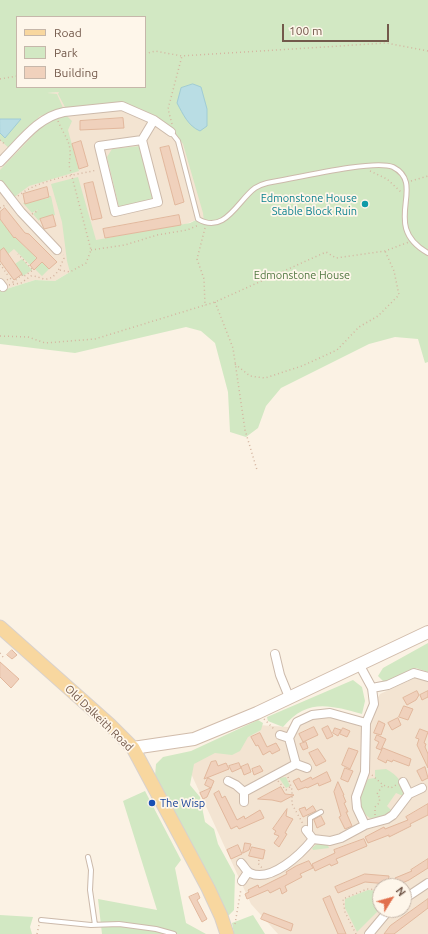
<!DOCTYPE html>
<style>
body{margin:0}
#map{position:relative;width:428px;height:934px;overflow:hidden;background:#fbf2e4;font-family:Ubuntu,sans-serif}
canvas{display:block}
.legend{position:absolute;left:16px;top:16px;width:130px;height:72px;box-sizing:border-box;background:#fef6ea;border:1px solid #c6b7aa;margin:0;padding:5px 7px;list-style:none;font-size:12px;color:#73594b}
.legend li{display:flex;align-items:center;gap:8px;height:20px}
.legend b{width:20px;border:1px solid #c6b7aa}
.north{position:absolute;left:372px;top:878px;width:40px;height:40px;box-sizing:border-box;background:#fef6ea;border:1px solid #c6b7aa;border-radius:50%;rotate:53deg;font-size:11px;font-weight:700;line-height:16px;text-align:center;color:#73594b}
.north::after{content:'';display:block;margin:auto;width:14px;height:18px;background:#e1704d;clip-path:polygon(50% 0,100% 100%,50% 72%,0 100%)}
.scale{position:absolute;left:282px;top:24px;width:107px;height:18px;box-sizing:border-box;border:2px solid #73594b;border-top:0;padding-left:5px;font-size:12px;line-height:14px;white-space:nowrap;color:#73594b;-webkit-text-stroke:3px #fef6ea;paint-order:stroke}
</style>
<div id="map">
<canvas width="428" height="934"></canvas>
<ul class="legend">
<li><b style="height:5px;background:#f8d79f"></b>Road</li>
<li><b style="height:11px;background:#d2e8c3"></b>Park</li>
<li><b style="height:11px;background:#f0d1bc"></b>Building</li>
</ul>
<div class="north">N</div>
<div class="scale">100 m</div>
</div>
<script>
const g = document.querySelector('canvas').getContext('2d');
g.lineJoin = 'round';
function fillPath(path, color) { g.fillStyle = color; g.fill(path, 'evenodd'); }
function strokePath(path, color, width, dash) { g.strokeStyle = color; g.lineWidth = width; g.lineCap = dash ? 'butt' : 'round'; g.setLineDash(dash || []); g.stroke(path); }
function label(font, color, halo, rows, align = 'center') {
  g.font = font + ' Ubuntu,sans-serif'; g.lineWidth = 3.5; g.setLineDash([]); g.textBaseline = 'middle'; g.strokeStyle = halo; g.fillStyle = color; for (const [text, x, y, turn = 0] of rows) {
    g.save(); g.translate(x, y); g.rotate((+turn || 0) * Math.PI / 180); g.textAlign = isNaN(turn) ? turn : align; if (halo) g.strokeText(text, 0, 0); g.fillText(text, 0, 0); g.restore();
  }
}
fillPath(new Path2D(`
 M106,87H145L234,114L267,190L217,223L198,219L70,272L55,281L35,280L0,291V98Z
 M428,672V934H278L251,904L188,767L258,725L288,727L296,719L322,710L364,719L380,694ZM380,886H404V910H380Z`), '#f3e4d2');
fillPath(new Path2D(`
 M0,0H428V362L425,363L418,339L395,337L369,344L281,388L266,406L258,428L246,437L230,432L228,392L215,343L201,331L186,327L75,353L0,344V291L35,280L55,281L70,272L67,261L62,222L51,184L78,177L96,240L190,223L198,219L204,222L203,213L183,144L172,128L141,109L123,104L66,109L58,94L59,92L47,93L57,94L64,110L40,116L10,149L0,140ZM17,17H145V87H17Z
 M66,115L72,121L68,130L79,171L29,186L13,198L0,181V170L48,120Z
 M140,146L154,199L119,207L107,157L112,149Z
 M49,196H51L55,215L40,219L39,221L33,214L39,209L32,213L23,203L49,198Z
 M0,219L4,225L12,219L21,232L18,240L27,249L34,243L29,250L36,258L43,252L30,265L14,249L8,254L0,251Z
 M22,259L32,270L23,276L15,264Z
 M42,262L49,269L42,276L35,269Z
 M428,643V672L416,668L384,682L378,676L383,668Z
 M353,680L362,687L365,701L362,714C330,705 307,698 283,727L268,721L267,717Z
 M258,720L263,723L261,730L248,737L240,751L232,755L215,753L194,764L190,785L200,797L205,822L214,829L218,844L235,875L234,910L228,916L155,776L156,764L163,757L191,751Z
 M386,769C397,775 404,782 403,796L396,793L387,806L392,811L381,817L370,818C354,808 361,793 368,779L375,778V770Z
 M286,777L290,786L286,788L279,778Z
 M145,791L181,860L175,868L186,923L206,934H102L98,899L157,910L123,801Z
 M318,843H327L329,848L313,850L312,848Z
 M368,890L380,891V909L357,932L345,908V899Z
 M0,915L33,917L30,927L32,934H0Z
 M253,915L265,934H234L232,923Z`), '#d2e8c3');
const water = new Path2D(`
 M193,84L201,87L207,109V126L200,131C188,126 183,114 177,103L181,88Z
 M0,119H21L5,138L0,133Z`);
fillPath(water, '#b9dde4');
strokePath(water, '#a0ccd5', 1);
const building = new Path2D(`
 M123,118L124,128L80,130V121Z
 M81,141L88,166L79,169L72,144Z
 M169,146L184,202L175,205L160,148Z
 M93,182L102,218L92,220L84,184Z
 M47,187L49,197L25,204L23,194Z
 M5,208L25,233L29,234L57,262L49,269L42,262L34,270L30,265L37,258L15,237L14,238L0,219V212Z
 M53,215L56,226L44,229L40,219Z
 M179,215L181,225L105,238L103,229Z
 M4,248L22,274L14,280L0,261V251Z
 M12,650L17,655L12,659L7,655Z
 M0,662L19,679L11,688L0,677Z
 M417,691L419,695L416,700L407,705L403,698Z
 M428,691V697L422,700L420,695Z
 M404,706L413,709L408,720L399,717Z
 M398,718L401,725L392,730L388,723Z
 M379,721L385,724L381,735L374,733Z
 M328,726L333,736L327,739L322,729Z
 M314,727L318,735L303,742L299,734Z
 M335,728L341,730L338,736L333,733Z
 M343,728L350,731L347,737L340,734Z
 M420,729L428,732L424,743L426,744L425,747L428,754V768L417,745L419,739L416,738Z
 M260,733L267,747L276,743L280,750L272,754L270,751L263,755L258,745L256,746L251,737Z
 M377,735L386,739L381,750L376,748L379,742L375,740Z
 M306,742L308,748L303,750L300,744Z
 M349,748L358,751L350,769L342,765Z
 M383,748L411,759L409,766L393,760L392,762L387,760L386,763L378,759Z
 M318,749L326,761L316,766L309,753Z
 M216,761L218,766L226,763L229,769L204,779L211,762Z
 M239,763L241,768L232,772L229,766Z
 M248,764L251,772L244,775L241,767Z
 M260,766L263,771L254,775L252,769Z
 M425,767L428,778L422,781L417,771Z
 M345,768L353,771L348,782L341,779Z
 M327,772L331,781L319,786L318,783L307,788L306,787L298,790L293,781L299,778L301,782L311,777L312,779Z
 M208,778L214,781L211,788L205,785Z
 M338,782L344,795H343L346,802L344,803L348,812H346L352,826L345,829L339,817L341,816L334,792Z
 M281,787L285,794L294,795L281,802L272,800L258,799Z
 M211,788L207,797L203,799L200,793Z
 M219,791L222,798L225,796L237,820L244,816L245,819L260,810L264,818L239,829L237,826L231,829L214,794Z
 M428,804V815L410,824L411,826L389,837V835L368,843L365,837L384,827L385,829L408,820L406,817Z
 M313,806L316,811L303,817L299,809L305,807L306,810Z
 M287,809L286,816L293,819L287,829L285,833L287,834L279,847L274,843L279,836L274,834L276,831L273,829Z
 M321,816L325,824L317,828L314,820Z
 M364,839L367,846L336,859L338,863L331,866L330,864L315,871L312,864L335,853L334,850Z
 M245,843L251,844L249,850L243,853Z
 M238,845L242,854L231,859L227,850Z
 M252,847L265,850L263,859L249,856Z
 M428,859V868L409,880L398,885L395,878L412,871L411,870Z
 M309,861L313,868L300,874L302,877L285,886L287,891L282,894L280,888L270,893L268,890L247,899L245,894L249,892L248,890L258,885L259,888L287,874L286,872L296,866Z
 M365,874L389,876L388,884L365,882L338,893L335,887Z
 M198,893L200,898L197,900L207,919L202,922L189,897Z
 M330,896L336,911L346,934H338L323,899Z
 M428,899V908L394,934H384L390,926Z
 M264,913L293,924L291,931L261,919Z`);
fillPath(building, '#f0d1bc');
strokePath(building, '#e2b89d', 1);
const lane = new Path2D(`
 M171,132L178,141L198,219C225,235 238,200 255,188C258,186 263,184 267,183C292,179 373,159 393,167C428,185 379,226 428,253
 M310,833V818L321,812
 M88,857L91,870L90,890L95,925
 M41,920L91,925L119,924L156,929L174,934`);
const street = new Path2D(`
 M142,140L99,146L115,212L158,202L142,140L154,120
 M0,162C19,144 37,117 64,112L122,106L154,120L171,132
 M0,185L21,212L57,250
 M0,283L3,287
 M275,654L280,675L289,697
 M359,664L372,688L374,704L366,723L365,772L356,797L357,808L365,825
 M372,688L388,685L414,673L428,677
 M280,735L289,738
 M296,764L307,768
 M228,781L236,785L244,792L296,764L289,738L297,722L312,715L330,713L366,723
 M403,782L409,794
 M244,802V792
 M306,830L313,839
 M241,863C244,866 246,871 250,873C271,883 301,854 313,839L330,841L341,838L365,825L387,819L393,815L409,794L422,788
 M242,881L248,872
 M404,899L428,883
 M369,934L389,910`);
const secondary = new Path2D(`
 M133,748L194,739L257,713L428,632`);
const primary = new Path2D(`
 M0,627L109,724L133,748L208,888L221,916L227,934`);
strokePath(lane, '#ccbaab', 6);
strokePath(street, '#ccbaab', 10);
strokePath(secondary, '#d1bcab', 14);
strokePath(primary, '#d8d1cd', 15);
strokePath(new Path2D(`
 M145,54L155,51L182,56L386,43L428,51
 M0,79L17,76
 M58,121C66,140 73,142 69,165L91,250L86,263L70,272L59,270
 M172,124L168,109L182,56
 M0,140L6,145
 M370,171L387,179L401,192
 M411,181L428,176
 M18,196C40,179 71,176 97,170
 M0,208L7,204
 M32,214L39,210
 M205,228L197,259L204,279L205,306
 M91,250L125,245L157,235L187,230L199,225
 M0,264L9,277
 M7,280L10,278L13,282L22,275L23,277L33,270L18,254
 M9,285L21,283L31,276C36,276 40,278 44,279C56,280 60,267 64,258L63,255
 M215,302L233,348L245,430L257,470
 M0,336L28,337L45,343L95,339L215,302L326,252L336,258L385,251L409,242
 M235,364L250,376L265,378L302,366L337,350L359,327L378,316L399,295L394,271L385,251
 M0,653L3,657
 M264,719L274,729
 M372,775L383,785L391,788L396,785
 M288,777L292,790V804L303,824
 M278,781L286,790L291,786
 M375,815V807L379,803L380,798L377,794L383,785
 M259,860L258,863L262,868
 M235,924L241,889
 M37,934L39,925
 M356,934L345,912L343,899L367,889L380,890`), '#d4b5a0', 1.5, [1, 3]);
strokePath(lane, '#fff', 4);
strokePath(street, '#fff', 8);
strokePath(secondary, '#fff', 12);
strokePath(primary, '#f8d79f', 13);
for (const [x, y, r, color] of [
 [365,204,4,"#0f9aa8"],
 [152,803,4,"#1a4fb4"]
]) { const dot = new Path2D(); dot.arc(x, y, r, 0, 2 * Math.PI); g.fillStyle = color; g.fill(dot); strokePath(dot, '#fef6ea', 1.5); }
label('11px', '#0d838f', '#fef6ea', [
 ["Edmonstone House",357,198],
 ["Stable Block Ruin",357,211]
], 'right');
label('11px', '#527843', '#fef6ea', [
 ["Edmonstone House",302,275]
]);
label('11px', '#73594b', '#fef6ea', [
 ["Old Dalkeith Road",99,718,44]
]);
label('11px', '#164399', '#fef6ea', [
 ["The Wisp",160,803]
], 'left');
</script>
